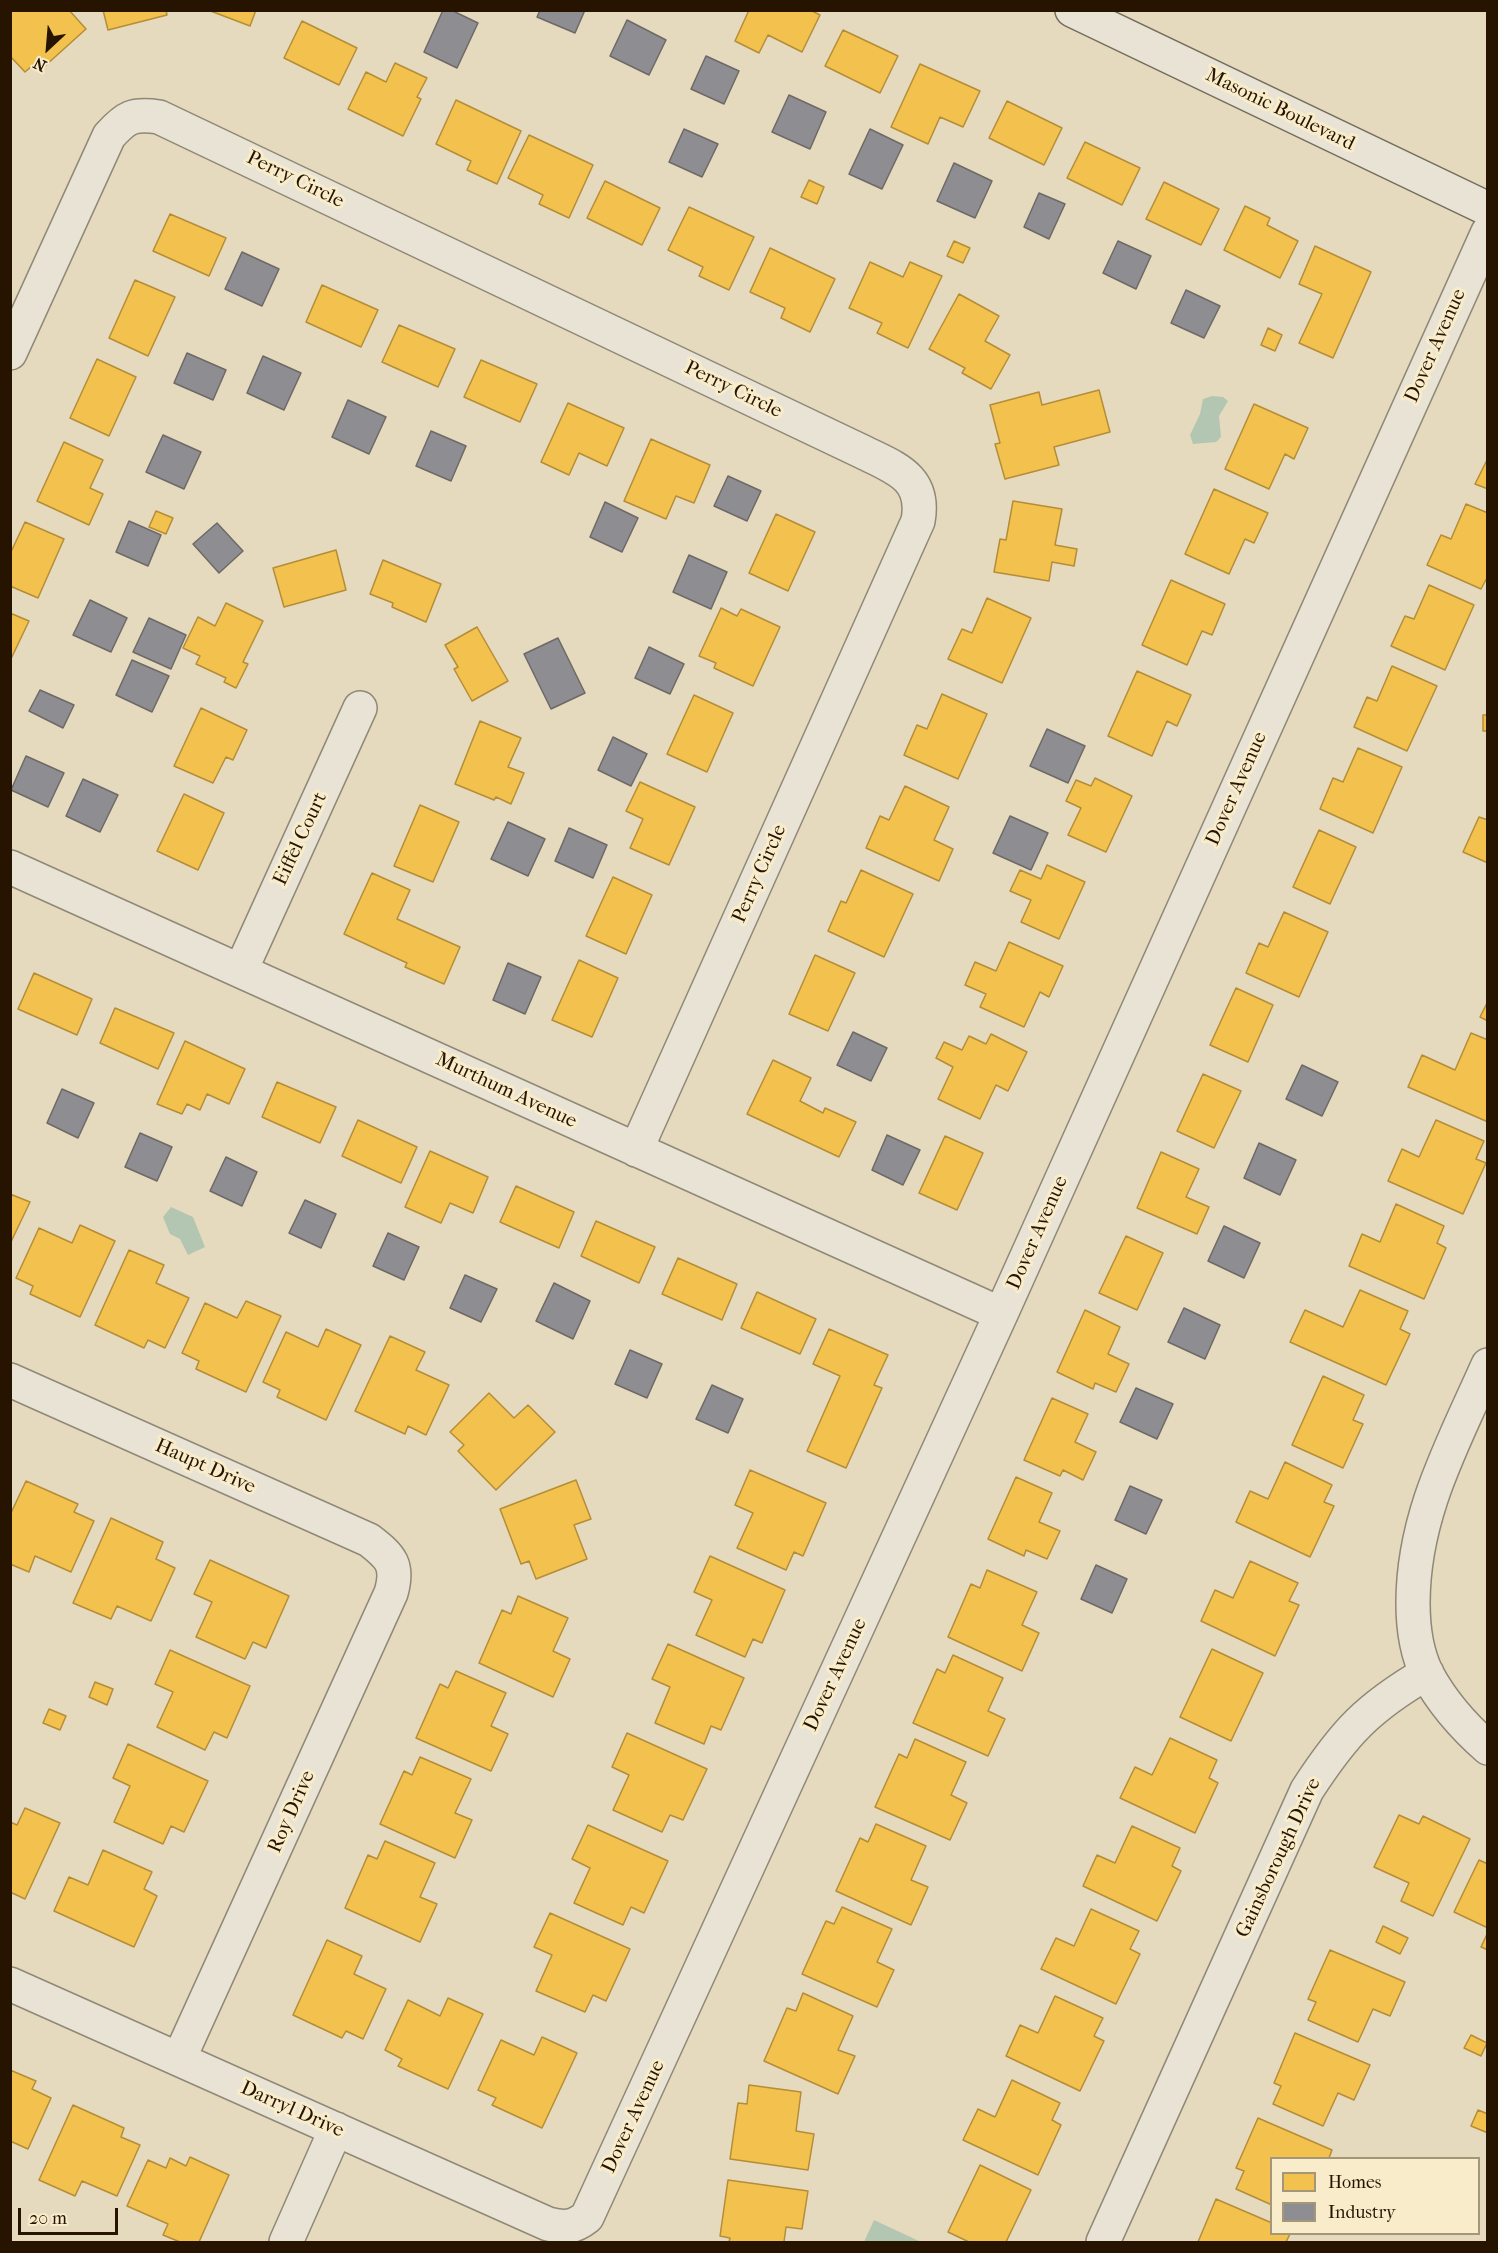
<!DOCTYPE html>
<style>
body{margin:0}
#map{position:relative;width:1498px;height:2253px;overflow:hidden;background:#e5dabe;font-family:"IM FELL French Canon",serif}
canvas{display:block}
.frame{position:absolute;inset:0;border:12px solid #261400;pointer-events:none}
.legend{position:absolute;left:1270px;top:2157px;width:210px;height:78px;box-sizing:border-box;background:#f8ecca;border:2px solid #a49679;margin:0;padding:8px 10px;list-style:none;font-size:18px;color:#261400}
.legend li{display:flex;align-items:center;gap:12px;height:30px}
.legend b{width:30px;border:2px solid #a49679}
.north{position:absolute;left:18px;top:18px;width:60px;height:60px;-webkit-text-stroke:4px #f8ecca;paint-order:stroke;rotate:206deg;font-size:16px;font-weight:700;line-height:24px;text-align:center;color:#261400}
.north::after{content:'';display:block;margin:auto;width:21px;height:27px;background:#261400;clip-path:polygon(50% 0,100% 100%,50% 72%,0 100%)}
.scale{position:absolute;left:18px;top:2208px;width:100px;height:27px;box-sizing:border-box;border:3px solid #261400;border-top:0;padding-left:8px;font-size:18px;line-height:21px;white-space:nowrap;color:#261400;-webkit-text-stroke:4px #f8ecca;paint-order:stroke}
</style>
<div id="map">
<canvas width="1498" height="2253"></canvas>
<div class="frame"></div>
<ul class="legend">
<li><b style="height:16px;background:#f2c14e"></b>Homes</li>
<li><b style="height:16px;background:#8d8d92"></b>Industry</li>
</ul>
<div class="north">N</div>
<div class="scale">20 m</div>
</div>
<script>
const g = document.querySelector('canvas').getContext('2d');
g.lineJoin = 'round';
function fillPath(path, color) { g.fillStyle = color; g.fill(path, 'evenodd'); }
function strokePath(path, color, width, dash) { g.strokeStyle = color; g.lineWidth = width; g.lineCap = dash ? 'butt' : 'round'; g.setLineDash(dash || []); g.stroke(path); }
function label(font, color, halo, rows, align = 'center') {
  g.font = font + ' "IM FELL French Canon",serif'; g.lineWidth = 6; g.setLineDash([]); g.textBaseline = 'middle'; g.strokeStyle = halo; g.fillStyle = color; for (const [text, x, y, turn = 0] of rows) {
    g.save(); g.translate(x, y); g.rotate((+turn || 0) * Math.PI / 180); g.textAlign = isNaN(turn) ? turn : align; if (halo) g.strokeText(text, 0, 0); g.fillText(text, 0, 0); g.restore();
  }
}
fillPath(new Path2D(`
 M1212,396L1223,397L1228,401L1219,416L1221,437L1216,442L1193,444L1190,435L1200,414L1203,399Z
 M171,1207L193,1217L205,1247L188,1255L180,1239L170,1234L163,1217Z
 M874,2220L919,2241V2242H864Z`), '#b2c6b2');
const homes = new Path2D(`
 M69,10L86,29L45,66L40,59L25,72L10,56V11Z
 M103,10H166L167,15L108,30Z
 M208,10H256L250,26Z
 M749,10H810L820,15L802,52L768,35L759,53L735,41Z
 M302,21L357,48L339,85L284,58Z
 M843,30L898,56L880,93L825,66Z
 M395,63L427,78L417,97L421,99L403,136L348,109L366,72L386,82Z
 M920,64L980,91L963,127L940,117L928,144L891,127Z
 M456,100L521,131L497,184L467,170L471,161L436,144Z
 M1007,101L1062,128L1044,165L989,138Z
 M529,135L593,165L569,218L539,204L543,195L508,178Z
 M1085,142L1140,168L1122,205L1067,178Z
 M809,180L824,187L817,204L801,197Z
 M605,181L660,208L642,245L587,218Z
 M1164,182L1219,209L1201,245L1146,219Z
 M1245,206L1270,218L1267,225L1298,241L1280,278L1224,250Z
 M689,207L754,237L729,290L699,276L703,267L668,250Z
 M170,214L226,238L209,276L153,251Z
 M954,241L970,248L963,263L947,256Z
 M1315,246L1371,272L1333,358L1299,343L1322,294L1299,284Z
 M770,248L835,279L810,332L781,318L785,308L750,292Z
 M870,262L903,277L910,262L942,276L908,348L877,333L882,323L849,308Z
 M135,280L175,297L148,356L109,338Z
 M322,285L378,310L361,347L306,322Z
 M959,294L999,316L985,341L1010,355L991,389L962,373L965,368L929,349Z
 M399,325L455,349L438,387L382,362Z
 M1268,328L1282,335L1275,351L1261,345Z
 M97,359L136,377L109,436L70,418Z
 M481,360L537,384L520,422L464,397Z
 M1099,390L1110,432L1054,447L1059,465L1005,479L995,444L1000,443L990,405L1039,392L1042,405Z
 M568,403L624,428L607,466L579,453L569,475L541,462Z
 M1254,404L1308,428L1294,459L1285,454L1269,489L1225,469Z
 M651,439L710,465L694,503L676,496L666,519L624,501Z
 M64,442L103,460L90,488L103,494L89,525L37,501Z
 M1488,458V489L1475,484Z
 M1214,489L1268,513L1254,543L1245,539L1229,574L1185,554Z
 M1013,501L1062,509L1055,545L1077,549L1074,566L1052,562L1049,581L994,572L1000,539L1006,540Z
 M1466,504L1488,513V576L1481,589L1427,565L1441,535L1451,539Z
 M156,511L173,518L166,534L149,527Z
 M776,514L815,532L788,591L749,573Z
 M25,522L64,539L38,598L10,586V554Z
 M336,550L346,590L284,607L273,568Z
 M383,560L441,584L426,622L392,607L393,603L370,594Z
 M1171,580L1225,604L1212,635L1202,631L1187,665L1142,645Z
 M1429,585L1474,605L1445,670L1391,646L1405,616L1414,619Z
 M987,598L1031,618L1002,683L948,659L962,629L972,633Z
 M226,603L263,621L243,662L248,664L236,688L224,682L226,678L196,664L200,656L183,648L198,617L215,626Z
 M721,608L737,616L741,609L780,627L753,686L714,668L716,663L699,656Z
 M10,613L29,621L10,661Z
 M477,627L508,681L472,701L454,669L458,667L445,645Z
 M1392,666L1437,686L1407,751L1354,727L1367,697L1377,701Z
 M1137,671L1191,695L1177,726L1167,721L1152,756L1108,736Z
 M942,694L987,714L958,779L904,755L917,725L927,729Z
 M694,695L733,713L707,772L667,754Z
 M201,708L247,730L233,760L226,757L213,783L174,766Z
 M1483,715H1488V731H1483Z
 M480,721L521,738L508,767L524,773L511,804L496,797L494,800L455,784Z
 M1358,748L1402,767L1373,833L1320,809L1333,778L1343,782Z
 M1095,778L1132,796L1106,852L1068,835L1081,808L1066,801L1076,780L1091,786Z
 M640,782L695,807L669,865L630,848L643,819L626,811Z
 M905,786L949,807L934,840L953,849L939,881L866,848L880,816L889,820Z
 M184,794L224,813L198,870L157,851Z
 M420,805L459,822L433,882L394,866Z
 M1479,817L1488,820V863L1463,852Z
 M1319,830L1356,847L1330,904L1293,887Z
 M1047,865L1085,882L1059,939L1021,922L1031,900L1010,891L1020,870L1041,879Z
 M861,870L913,894L884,957L828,931L841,901L846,903Z
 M372,873L410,890L397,919L460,947L444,984L405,967L407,963L344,934Z
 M613,877L652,895L626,954L586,936Z
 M1284,912L1328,932L1299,997L1246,973L1259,943L1268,947Z
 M1009,942L1063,966L1049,997L1040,992L1024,1027L980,1007L986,994L965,985L975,962L996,971Z
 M815,955L855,973L828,1031L789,1014Z
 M579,960L618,978L592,1037L552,1020Z
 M34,973L92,999L77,1035L18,1009Z
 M1236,988L1273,1005L1248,1062L1210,1045Z
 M1488,1001V1021L1480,1017Z
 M115,1008L174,1033L158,1069L100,1043Z
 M1471,1033L1488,1040V1122L1408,1087L1422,1055L1455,1070Z
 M991,1034L1027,1052L1008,1091L996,1085L980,1119L938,1099L953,1067L936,1058L944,1042L962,1050L969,1036L986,1044Z
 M185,1041L245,1069L229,1104L207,1094L200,1110L187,1104L182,1114L157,1104Z
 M773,1060L811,1078L800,1101L823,1113L825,1108L856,1122L839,1157L747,1114Z
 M1203,1074L1241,1091L1214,1148L1177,1131Z
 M277,1082L336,1107L320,1143L262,1117Z
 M358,1120L417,1147L401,1183L342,1156Z
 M1436,1120L1484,1141L1476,1159L1486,1163L1463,1214L1388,1181L1402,1149L1419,1157Z
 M945,1136L983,1153L957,1210L919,1193Z
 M430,1151L488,1177L473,1213L450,1203L441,1223L405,1207Z
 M1161,1152L1199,1169L1186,1197L1209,1207L1197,1234L1137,1208Z
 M516,1186L574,1212L559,1248L500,1222Z
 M10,1194L30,1202L10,1244Z
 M1396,1204L1444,1226L1437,1243L1446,1248L1424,1299L1349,1266L1362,1234L1380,1242Z
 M596,1221L655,1247L639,1283L581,1256Z
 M80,1225L115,1241L80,1317L30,1294L33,1286L16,1278L39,1228L72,1243Z
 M1126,1236L1163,1253L1137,1310L1099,1293Z
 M129,1250L164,1265L156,1283L189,1298L165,1348L148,1340L144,1348L95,1325Z
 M678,1258L737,1284L722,1320L662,1294Z
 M1360,1290L1408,1311L1400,1329L1410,1334L1386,1385L1290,1342L1305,1310L1343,1327Z
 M757,1292L816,1319L800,1354L741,1328Z
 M246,1301L281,1316L246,1392L196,1369L199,1361L182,1353L205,1303L237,1318Z
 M1085,1310L1120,1327L1108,1354L1129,1364L1116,1392L1095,1383L1093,1389L1057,1372Z
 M326,1329L361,1345L326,1420L277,1397L280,1390L263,1382L286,1332L318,1347Z
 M829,1329L888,1355L874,1385L882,1388L846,1468L807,1451L840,1376L813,1364Z
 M390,1336L425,1352L416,1370L449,1385L426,1435L408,1426L405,1434L355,1411Z
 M1323,1376L1364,1395L1353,1420L1363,1424L1343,1468L1292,1445Z
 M489,1393L514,1418L528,1405L555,1432L496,1490L458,1451L464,1445L450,1432Z
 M1052,1398L1088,1414L1075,1442L1096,1452L1083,1480L1063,1470L1060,1476L1024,1460Z
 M1285,1462L1332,1485L1324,1502L1334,1506L1310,1557L1236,1522L1250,1491L1268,1499Z
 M750,1470L826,1503L803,1556L794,1552L786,1570L737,1548L753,1513L735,1505Z
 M1016,1477L1052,1493L1039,1522L1060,1531L1047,1559L1026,1550L1024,1556L988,1539Z
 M576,1480L591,1519L574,1525L587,1559L536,1579L529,1561L521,1564L500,1509Z
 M26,1481L78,1504L74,1512L94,1521L71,1572L35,1556L29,1572L10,1564V1515Z
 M111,1518L163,1542L156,1559L175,1568L151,1621L117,1606L111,1619L73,1603Z
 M710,1556L785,1590L762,1643L753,1639L745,1657L696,1635L712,1600L694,1592Z
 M210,1560L289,1596L266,1648L253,1642L245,1659L196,1637L212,1602L194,1594Z
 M1250,1561L1298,1583L1289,1601L1299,1605L1275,1656L1201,1621L1215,1590L1233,1598Z
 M987,1570L1037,1592L1022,1625L1039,1633L1022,1671L948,1637L971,1584L980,1588Z
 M518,1596L568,1618L553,1651L570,1659L553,1697L479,1663L502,1610L511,1614Z
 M668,1644L744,1678L721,1730L711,1726L704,1744L655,1723L670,1687L652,1679Z
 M1212,1649L1263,1673L1231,1741L1180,1717Z
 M170,1650L250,1686L227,1738L214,1732L205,1750L157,1727L173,1692L155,1684Z
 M953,1655L1003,1678L988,1711L1005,1719L988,1756L913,1723L937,1669L945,1673Z
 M456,1671L506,1693L491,1726L508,1734L491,1771L416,1738L440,1684L448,1688Z
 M95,1682L113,1689L107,1705L89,1697Z
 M49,1709L66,1716L60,1730L43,1723Z
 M627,1733L707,1769L683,1820L670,1815L662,1832L613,1810L629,1775L612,1767Z
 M1170,1738L1217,1760L1209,1778L1218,1783L1195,1833L1120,1798L1135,1767L1152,1775Z
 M915,1739L966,1762L951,1795L967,1803L950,1840L875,1807L899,1754L907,1758Z
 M128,1744L208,1781L184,1832L171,1826L163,1844L114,1822L130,1786L113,1778Z
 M420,1757L471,1779L455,1813L472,1820L455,1858L380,1824L404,1771L412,1775Z
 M25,1808L60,1823L25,1899L10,1892V1822L17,1825Z
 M1399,1815L1419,1824L1423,1816L1470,1839L1433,1916L1401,1901L1409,1883L1374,1867Z
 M876,1824L926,1846L911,1880L928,1887L911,1925L836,1891L860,1838L868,1842Z
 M588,1825L668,1861L644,1913L631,1907L623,1925L574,1903L590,1868L572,1859Z
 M1132,1826L1180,1848L1172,1866L1181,1871L1157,1921L1083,1886L1097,1855L1115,1863Z
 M385,1841L435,1863L420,1897L437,1904L420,1942L345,1908L368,1855L377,1859Z
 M103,1850L152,1872L144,1889L157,1896L134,1947L54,1911L69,1877L88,1885Z
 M1479,1860L1488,1864V1928L1454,1912Z
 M842,1907L892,1929L877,1962L894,1970L877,2007L802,1974L826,1921L834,1924Z
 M1091,1909L1139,1931L1130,1949L1140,1954L1116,2004L1041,1969L1056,1938L1074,1946Z
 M550,1913L630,1949L606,2001L593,1995L585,2012L536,1991L552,1955L534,1947Z
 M1383,1926L1408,1938L1400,1954L1376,1942Z
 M1488,1932V1950L1481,1947Z
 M327,1940L362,1956L354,1974L386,1989L363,2039L346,2031L342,2038L293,2015Z
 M1330,1950L1405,1982L1390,2016L1373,2009L1358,2042L1308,2020L1316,2002L1308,1999Z
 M803,1993L853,2016L838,2050L855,2056L838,2094L764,2061L787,2008L796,2011Z
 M1055,1996L1103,2018L1094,2036L1104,2041L1080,2091L1006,2056L1020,2025L1038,2033Z
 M448,1998L483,2014L448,2089L398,2066L402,2059L385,2050L408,2000L440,2016Z
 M1295,2033L1370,2065L1354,2100L1338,2093L1323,2126L1273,2104L1281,2086L1274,2083Z
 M1471,2035L1487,2043L1481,2056L1464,2048Z
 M542,2037L577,2053L542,2128L492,2105L496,2098L478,2090L501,2040L534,2055Z
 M10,2070L36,2081L32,2089L51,2098L28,2149L10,2141Z
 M1012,2080L1060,2103L1052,2120L1061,2125L1038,2175L963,2140L978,2109L995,2117Z
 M749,2085L801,2092L796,2131L814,2134L808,2170L730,2159L738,2103L747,2104Z
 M73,2105L124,2128L121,2137L140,2145L117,2196L82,2181L75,2196L39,2180Z
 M1478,2110L1488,2114V2133L1471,2126Z
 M1258,2118L1332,2150L1329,2158H1272V2205L1236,2189L1244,2171L1236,2168Z
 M190,2157L229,2175L199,2242H180L163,2235L168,2224L127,2206L148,2160L166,2168L170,2158L186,2166Z
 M980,2165L1031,2190L1006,2242H969L948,2232Z
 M728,2180L808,2191L802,2229L786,2227L784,2242H729L730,2238L720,2236Z
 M1216,2199L1272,2223V2234H1290L1286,2242H1198Z`);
fillPath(homes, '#f2c14e');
strokePath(homes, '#b58d37', 1.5);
const industry = new Path2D(`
 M443,10H451L478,23L457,68L424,52Z
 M540,10H585L575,33L537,17Z
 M627,20L666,40L649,75L610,56Z
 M706,56L739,71L724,104L691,89Z
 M789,95L826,112L810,149L772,132Z
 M684,129L718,144L702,177L669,162Z
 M870,129L903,145L882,189L849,174Z
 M954,163L992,181L975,218L937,201Z
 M1039,193L1065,204L1049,239L1024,227Z
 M1118,241L1151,256L1136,289L1103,273Z
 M242,252L279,269L262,306L225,289Z
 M1186,290L1220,306L1204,338L1171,323Z
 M187,353L226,370L213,400L174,383Z
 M263,356L301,373L284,410L247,393Z
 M348,400L386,417L369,454L332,437Z
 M431,431L466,446L451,481L416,466Z
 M163,435L201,452L184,489L146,472Z
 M728,476L761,491L747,521L714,506Z
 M605,502L638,518L622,552L590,537Z
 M129,521L161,535L148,566L116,552Z
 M217,523L243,551L219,573L193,544Z
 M689,555L727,572L711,609L673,592Z
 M90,600L127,618L111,652L73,635Z
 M149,618L186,635L171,669L133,652Z
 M558,638L585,693L551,709L524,654Z
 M649,647L684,664L670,694L635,678Z
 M132,660L169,676L152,712L116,695Z
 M40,690L74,705L63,728L29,711Z
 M1047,729L1085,746L1068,783L1030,766Z
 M613,737L647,754L631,786L598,770Z
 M26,756L64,773L48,807L11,790Z
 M83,779L118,795L100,832L66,816Z
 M1010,816L1048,833L1031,870L993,853Z
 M508,822L545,839L528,876L491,859Z
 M569,828L607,845L593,878L555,861Z
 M508,963L541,977L525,1014L493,1000Z
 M853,1032L887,1048L871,1081L837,1065Z
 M1302,1065L1338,1082L1322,1116L1286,1099Z
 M62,1089L94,1103L78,1138L47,1123Z
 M140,1133L172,1147L157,1181L125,1167Z
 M887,1135L920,1150L903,1185L872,1170Z
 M1259,1143L1296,1160L1280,1195L1244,1178Z
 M226,1157L257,1172L242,1206L210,1191Z
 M305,1200L336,1214L321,1248L289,1233Z
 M1224,1226L1260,1243L1244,1278L1208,1261Z
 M388,1233L419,1247L404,1280L373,1266Z
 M465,1275L497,1289L481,1322L450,1308Z
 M554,1283L590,1301L573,1339L536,1321Z
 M1184,1308L1220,1325L1205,1359L1168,1342Z
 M630,1350L662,1364L647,1398L615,1384Z
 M712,1385L743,1399L728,1433L696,1419Z
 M1136,1388L1173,1404L1157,1439L1120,1422Z
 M1130,1486L1162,1500L1146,1534L1115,1520Z
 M1096,1565L1127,1579L1112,1613L1081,1599Z`);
fillPath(industry, '#8d8d92');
strokePath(industry, '#6e6966', 1.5);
const street = new Path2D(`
 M10,353L109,136C126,117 133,113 159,117L863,452C895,468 926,477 918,521L636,1150
 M10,867L1001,1314
 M241,970L360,708
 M1488,1365C1453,1444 1413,1515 1413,1603C1413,1627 1416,1652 1427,1674C1442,1702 1464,1727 1488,1748
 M10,1380L369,1540C391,1557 399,1565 391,1593L179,2059
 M10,1984L548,2224C565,2228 573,2228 587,2217L1001,1314L1488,232
 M286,2242L336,2129
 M1103,2242L1307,1790C1344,1733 1367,1708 1427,1673`);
const secondary = new Path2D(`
 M1072,10L1488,209`);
strokePath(street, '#908876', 36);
strokePath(secondary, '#756d5c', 36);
strokePath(street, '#e8e3d5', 33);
strokePath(secondary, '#e8e3d5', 33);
label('20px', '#261400', '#f8ecca', [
 ["Masonic Boulevard",1280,110,26],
 ["Perry Circle",295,180,26],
 ["Dover Avenue",1436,346,-66],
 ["Perry Circle",733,390,26],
 ["Dover Avenue",1237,789,-66],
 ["Eiffel Court",301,839,-65],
 ["Perry Circle",760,874,-66],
 ["Murthum Avenue",506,1091,25],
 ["Dover Avenue",1038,1233,-66],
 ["Haupt Drive",205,1467,24],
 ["Dover Avenue",836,1675,-65],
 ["Roy Drive",292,1812,-66],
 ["Gainsborough Drive",1279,1858,-65],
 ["Darryl Drive",292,2110,24],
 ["Dover Avenue",634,2117,-65]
]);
</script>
